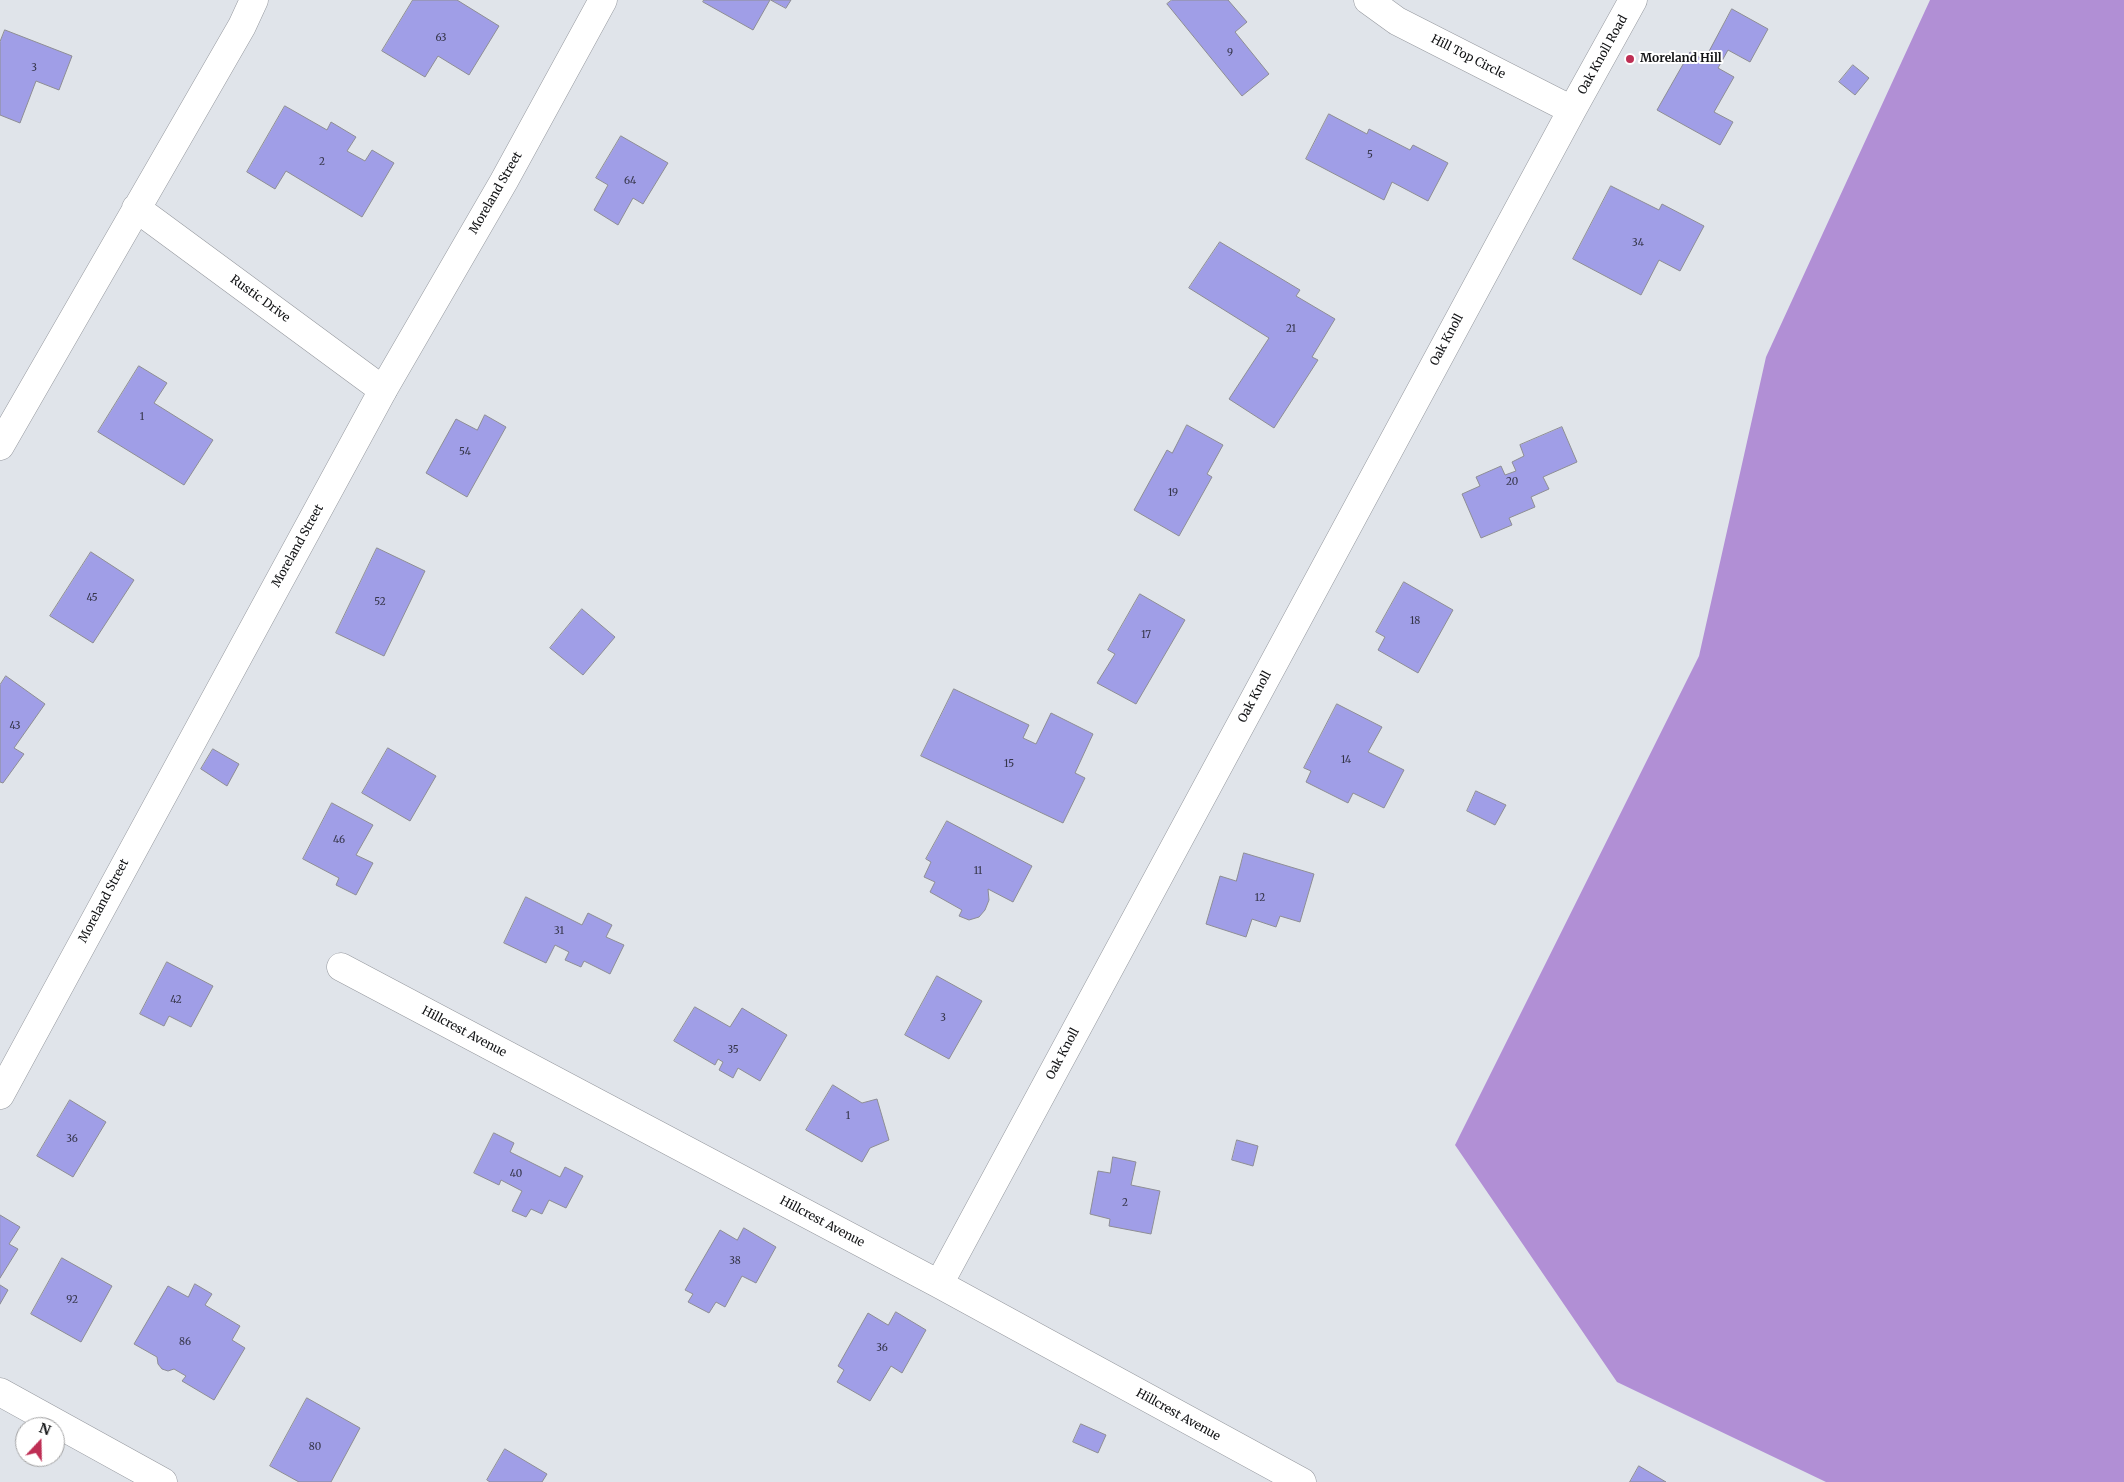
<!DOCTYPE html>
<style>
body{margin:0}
#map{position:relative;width:2124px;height:1482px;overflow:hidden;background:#e0e4ea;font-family:Merriweather,serif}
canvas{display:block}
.north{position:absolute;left:15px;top:1417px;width:50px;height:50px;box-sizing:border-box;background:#fff;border:1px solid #a0a0a1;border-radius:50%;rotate:21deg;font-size:14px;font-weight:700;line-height:20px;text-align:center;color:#111214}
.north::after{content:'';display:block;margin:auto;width:18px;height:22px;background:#be2e54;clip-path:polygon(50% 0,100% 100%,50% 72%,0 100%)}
</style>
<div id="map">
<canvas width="2124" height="1482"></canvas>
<div class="north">N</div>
</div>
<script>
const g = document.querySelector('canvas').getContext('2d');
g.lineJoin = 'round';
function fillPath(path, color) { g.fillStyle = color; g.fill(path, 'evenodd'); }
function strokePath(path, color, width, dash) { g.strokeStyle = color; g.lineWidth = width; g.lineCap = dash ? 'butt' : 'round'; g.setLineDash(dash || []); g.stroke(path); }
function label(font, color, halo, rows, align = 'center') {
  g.font = font + ' Merriweather,serif'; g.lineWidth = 4; g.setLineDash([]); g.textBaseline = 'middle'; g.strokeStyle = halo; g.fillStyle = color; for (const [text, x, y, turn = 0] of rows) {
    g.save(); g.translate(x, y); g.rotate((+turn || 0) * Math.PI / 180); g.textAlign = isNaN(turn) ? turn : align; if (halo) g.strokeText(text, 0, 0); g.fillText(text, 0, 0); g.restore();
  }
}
fillPath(new Path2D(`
 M1930,0H2124V1482H1826L1617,1382L1455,1145L1699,656L1766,357Z`), '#b18fd5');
const building = new Path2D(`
 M413,0H457L499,26L469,75L438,56L425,77L382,51Z
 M704,0H770L753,30L703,2Z
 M771,0H791L786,8Z
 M1172,0H1228L1247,22L1235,32L1269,74L1242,96L1167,4Z
 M1732,9L1768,29L1750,62L1728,50L1718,68L1734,77L1714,112L1733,122L1720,145L1657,110L1690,52L1704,60Z
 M5,30L72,56L59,90L36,81L20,123L0,115V42Z
 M1853,65L1869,78L1855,95L1839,82Z
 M285,106L327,130L331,122L356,137L347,151L365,161L372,150L394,163L362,217L286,171L275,189L247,172Z
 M1329,114L1367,134L1369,129L1410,150L1413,145L1448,163L1428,201L1392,182L1384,200L1306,159Z
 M621,136L668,163L643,204L633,198L618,225L594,210L608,185L596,178Z
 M1611,186L1659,210L1662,204L1704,226L1680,271L1659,260L1641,295L1573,259Z
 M1220,242L1300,290L1296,296L1335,319L1312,357L1318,360L1274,428L1229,399L1269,338L1189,288Z
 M139,366L167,383L154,403L213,440L184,485L98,432Z
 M485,415L506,427L467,497L426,473L456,419L477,430Z
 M1187,425L1223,445L1207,474L1212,477L1179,536L1134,510L1167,450L1172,453Z
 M1562,427L1577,462L1543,477L1549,489L1531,497L1535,507L1509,518L1512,525L1481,538L1462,494L1480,486L1476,477L1501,466L1505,475L1516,471L1512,462L1524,456L1520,445Z
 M377,548L425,571L384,656L336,633Z
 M91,552L134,580L93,643L50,616Z
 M1404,582L1453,610L1418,673L1378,650L1385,637L1376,632Z
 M1140,594L1185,620L1136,704L1097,683L1115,654L1108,650Z
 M582,609L615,637L583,675L550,648Z
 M6,676L45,704L14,748L24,754L3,783L0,782V685Z
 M954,689L1029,725L1023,738L1036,744L1051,713L1093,734L1075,773L1085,778L1063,823L921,756Z
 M1337,704L1382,727L1368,752L1404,770L1384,808L1353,793L1348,803L1306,782L1311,771L1304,768Z
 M388,748L436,776L410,821L362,793Z
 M213,749L239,764L227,786L201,769Z
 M1476,791L1506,805L1495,825L1467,811Z
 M332,803L373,825L356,855L373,863L356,895L336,885L339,878L303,859Z
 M947,821L1032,866L1013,902L988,889L989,900L985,910L979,917L969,920L959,916L962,910L930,892L935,882L924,877L931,862L926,859Z
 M1244,853L1314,874L1300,922L1280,916L1276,927L1252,919L1246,937L1206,924L1220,876L1236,881Z
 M526,897L582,925L588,913L612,925L606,937L624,945L610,974L584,961L581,967L565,960L569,952L555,945L546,963L504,943Z
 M167,962L213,986L191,1027L169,1016L164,1026L140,1014Z
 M937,976L982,1001L949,1059L905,1035Z
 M695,1007L730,1027L742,1008L787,1035L760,1081L738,1068L733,1078L719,1070L723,1062L718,1059L715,1065L674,1041Z
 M833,1085L862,1103L877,1099L889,1140L870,1148L862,1162L806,1130Z
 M70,1100L106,1122L73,1177L37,1156Z
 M494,1133L514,1143L510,1152L560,1177L565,1167L583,1176L566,1208L549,1200L542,1214L531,1209L526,1217L512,1211L522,1191L501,1180L499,1185L474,1173Z
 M1237,1140L1258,1146L1253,1166L1232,1160Z
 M1113,1157L1136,1162L1131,1185L1160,1191L1151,1234L1109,1226L1110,1219L1090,1214L1098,1171L1110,1173Z
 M0,1215L20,1227L9,1244L18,1249L0,1278Z
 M744,1228L776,1247L756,1283L742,1276L725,1307L716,1302L709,1313L688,1302L693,1294L685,1290L720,1230L737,1240Z
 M62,1258L112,1286L81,1342L31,1314Z
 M195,1284L212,1294L205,1305L240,1326L232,1340L245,1348L214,1400L182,1381L186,1376L174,1369L168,1371L162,1369L158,1364L157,1357L134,1344L168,1286L188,1297Z
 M0,1285L8,1290L0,1304Z
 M896,1312L926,1330L902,1373L891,1366L870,1401L837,1382L844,1370L838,1366L868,1313L888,1325Z
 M307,1398L360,1428L331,1482H299L270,1466Z
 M1081,1424L1106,1435L1098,1453L1073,1442Z
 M505,1449L547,1474L542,1482H490L487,1480Z
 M1639,1466L1666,1482H1630Z`);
fillPath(building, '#a09ee7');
strokePath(building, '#8d8d94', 1);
const minor = new Path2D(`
 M1368,0L1397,21L1572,110
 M136,208L383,390
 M0,446L242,26L254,0
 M341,967L939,1284L1302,1482
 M939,1284L1572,110L1633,0
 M0,1392L163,1482`);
const tertiary = new Path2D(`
 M0,1095L383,390L504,181L603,0`);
strokePath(minor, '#95989e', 29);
strokePath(tertiary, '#95989e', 29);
strokePath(minor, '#fff', 28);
strokePath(tertiary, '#fff', 28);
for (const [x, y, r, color] of [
 [1630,59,5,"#be2e54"]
]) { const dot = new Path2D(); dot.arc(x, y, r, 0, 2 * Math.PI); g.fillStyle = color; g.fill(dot); strokePath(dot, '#fff', 2); }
label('10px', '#353549', null, [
 ["63",441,38],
 ["9",1230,53],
 ["3",34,68],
 ["5",1370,155],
 ["2",322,162],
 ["64",630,181],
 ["34",1638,243],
 ["21",1291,329],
 ["1",142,417],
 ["54",465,452],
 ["20",1512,482],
 ["19",1173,493],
 ["45",92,598],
 ["52",380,602],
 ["18",1415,621],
 ["17",1146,635],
 ["43",15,726],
 ["14",1346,760],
 ["15",1009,764],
 ["46",339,840],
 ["11",978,871],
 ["12",1260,898],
 ["31",559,931],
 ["42",176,1000],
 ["3",943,1018],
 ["35",733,1050],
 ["1",848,1116],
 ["36",72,1139],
 ["40",516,1174],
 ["2",1125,1203],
 ["38",735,1261],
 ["92",72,1300],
 ["86",185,1342],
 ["36",882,1348],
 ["80",315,1447]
]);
label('12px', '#111214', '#fff', [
 ["Oak Knoll Road",1603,55,-61],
 ["Hill Top Circle",1468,57,27],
 ["Moreland Street",496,193,-60],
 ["Rustic Drive",260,299,36],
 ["Oak Knoll",1447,340,-62],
 ["Moreland Street",298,546,-61],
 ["Oak Knoll",1255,697,-62],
 ["Moreland Street",104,901,-62],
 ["Hillcrest Avenue",464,1032,28],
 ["Oak Knoll",1063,1054,-62],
 ["Hillcrest Avenue",822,1222,28],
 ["Hillcrest Avenue",1178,1415,29]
]);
label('bold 12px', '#111214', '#fff', [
 ["Moreland Hill",1640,59]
], 'left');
</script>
